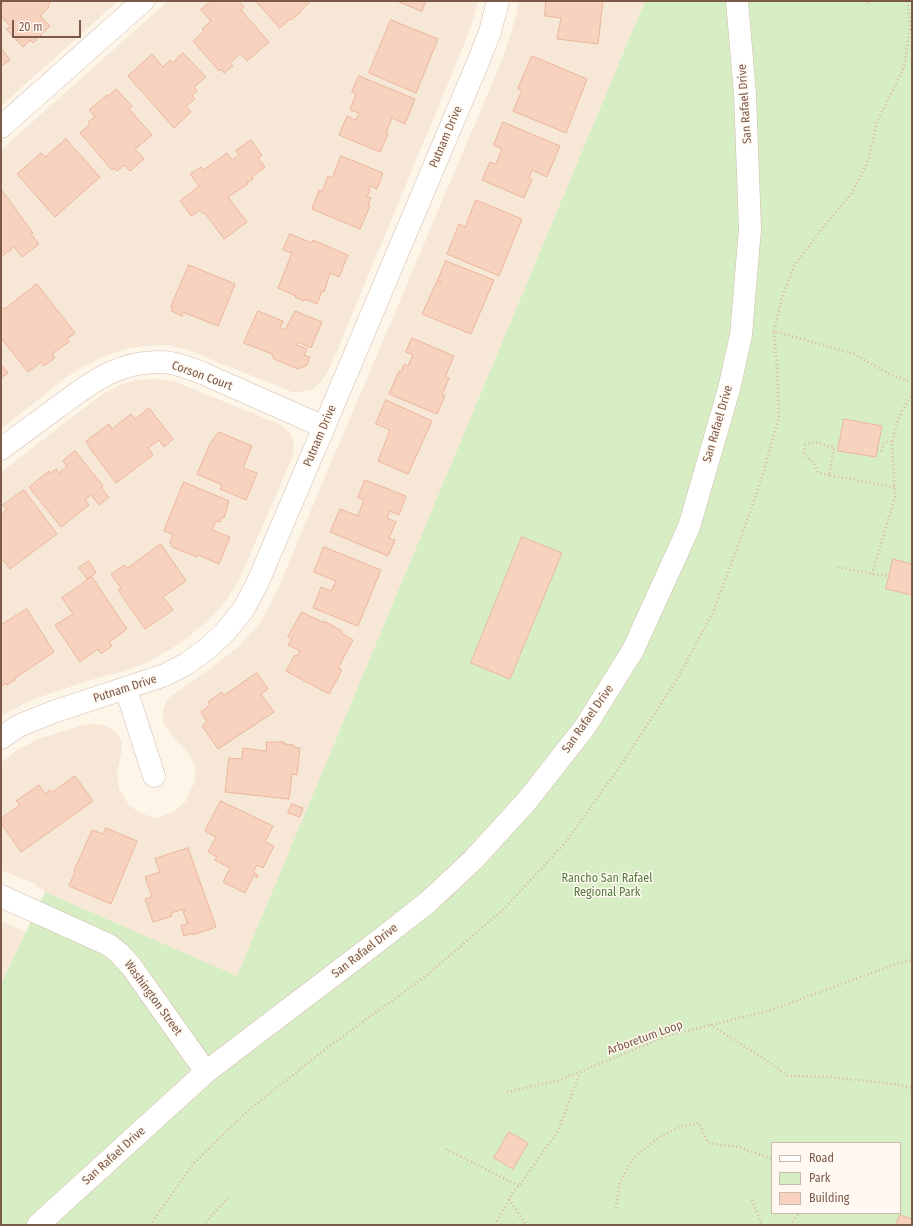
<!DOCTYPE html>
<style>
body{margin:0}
#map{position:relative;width:913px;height:1226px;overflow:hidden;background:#fef5e9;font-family:"Fira Sans Condensed",sans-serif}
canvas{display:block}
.frame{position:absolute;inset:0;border:2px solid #7d5949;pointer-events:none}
.legend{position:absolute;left:771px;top:1142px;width:130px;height:72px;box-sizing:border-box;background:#fff9f1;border:1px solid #cbb9ae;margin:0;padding:5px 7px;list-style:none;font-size:12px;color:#7d5949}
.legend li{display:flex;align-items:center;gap:8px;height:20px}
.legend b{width:20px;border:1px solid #cbb9ae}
.scale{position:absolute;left:12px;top:20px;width:69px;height:18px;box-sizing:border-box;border:2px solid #7d5949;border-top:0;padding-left:5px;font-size:12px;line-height:14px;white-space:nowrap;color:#7d5949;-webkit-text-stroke:3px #fff9f1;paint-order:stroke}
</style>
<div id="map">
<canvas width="913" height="1226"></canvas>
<div class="frame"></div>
<ul class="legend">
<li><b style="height:5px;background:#fff"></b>Road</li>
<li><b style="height:11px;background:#d7eec5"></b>Park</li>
<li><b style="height:11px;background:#f7d2be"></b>Building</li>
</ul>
<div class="scale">20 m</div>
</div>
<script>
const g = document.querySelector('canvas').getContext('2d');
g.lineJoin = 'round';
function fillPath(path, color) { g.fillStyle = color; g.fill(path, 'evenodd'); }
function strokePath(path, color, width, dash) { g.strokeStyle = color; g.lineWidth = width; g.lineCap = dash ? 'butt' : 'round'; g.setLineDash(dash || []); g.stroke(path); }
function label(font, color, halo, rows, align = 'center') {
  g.font = font + ' "Fira Sans Condensed",sans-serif'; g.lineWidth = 3; g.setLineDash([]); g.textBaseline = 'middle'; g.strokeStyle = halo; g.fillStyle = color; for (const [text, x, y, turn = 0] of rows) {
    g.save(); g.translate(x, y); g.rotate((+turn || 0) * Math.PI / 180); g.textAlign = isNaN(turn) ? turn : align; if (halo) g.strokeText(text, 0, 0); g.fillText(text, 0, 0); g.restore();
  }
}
fillPath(new Path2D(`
 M1,1H118L1,106Z
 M168,1H478L473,19L464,45L328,372L319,384L311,390L301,392H292L185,349L167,345L146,346L128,348L105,356L79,369L63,380L1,429V150Z
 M519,1H645L237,977L45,892L33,883L1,870V763L17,750L38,739L84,725L97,724L107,726L117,733L122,741V750L117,772L119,789L129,805L140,813L155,818L172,813L186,801L195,781V767L188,752L172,736L163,722V711L166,701L171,696L207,671L239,646L260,623L275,595L502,60L510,36L517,12Z
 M156,379L176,382L279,424L290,433L294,444L293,456L238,582L225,602L209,619L190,636L171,649L148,662L126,671L97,678L31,700L1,716V472L101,395L118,386L136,380Z
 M1,921L26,932L1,984Z`), '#f7e7d6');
fillPath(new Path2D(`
 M645,1H912V1225H1V984L45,892L237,976ZM772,1143H900V1213H772Z`), '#d7eec5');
const building = new Path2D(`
 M1,1H52L48,5L49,7L40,16L50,26L33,43L30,40L23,47L6,29L11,27L1,16Z
 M211,1H239L244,7L241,10L269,42L247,61L240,54L230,63L233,66L224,73L221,69L219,71L193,41L204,31L202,29L211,21L201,10Z
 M256,1H311L300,11L301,12L291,20L290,19L280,28Z
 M397,1H426L422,11Z
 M546,1H603L598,44L557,39L561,18L545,16Z
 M391,20L438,39L416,93L369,73Z
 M1,48L10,60L1,66Z
 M183,53L206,77L194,87L197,91L192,96L195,99L186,106L191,112L174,128L128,76L152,54L163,67L170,60L172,63Z
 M532,56L587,79L566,133L513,111L522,90L518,89Z
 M359,76L415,99L405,124L392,118L386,133L388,134L380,152L339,135L347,116L356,120L359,113L350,110L356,94L352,92Z
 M116,89L132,106L129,109L152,135L135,149L144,159L130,171L124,165L117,171L114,168L112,170L80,133L90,124L88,122L95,117L89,110L107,95L108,96Z
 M503,122L560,146L547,177L532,170L529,178L532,179L524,198L482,180L490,162L496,164L502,149L494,145Z
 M66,139L100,177L55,217L17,174L41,153L45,157Z
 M251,140L262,155L258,158L265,167L252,177L253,179L247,183L248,184L228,197L247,222L224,239L205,213L203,214L200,210L191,216L180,201L199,186L190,174L201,167L203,170L227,153L232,160L239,155L236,151Z
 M341,156L383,173L377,189L370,186L369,189L370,190L368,195L367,194L366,196L371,198L368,205L370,206L360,229L312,209L319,190L322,192L328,176L332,178Z
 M1,189L33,233L31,234L39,244L22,257L14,247L1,257Z
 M476,200L522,219L499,276L447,254L459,224L465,227Z
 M290,234L312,243L313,240L348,255L339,277L330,273L324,292L322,291L317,304L305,299L304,301L295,297L296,296L278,288L292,253L283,250Z
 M446,261L494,280L471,334L422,314L437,281L441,283V282L438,280Z
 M189,265L235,284L218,326L183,312L182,316L171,311L173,308L171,307Z
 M37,284L75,333L67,339L69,342L52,354L55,358L44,366L41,362L28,372L1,338V306L4,309Z
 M258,311L283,321L280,328L285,330L295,311L322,322L311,348L298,342L297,345L307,349L304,355L310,357L307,365L298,369L274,359L272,354L244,343Z
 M412,338L454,356L445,377L449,378L442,395L445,396L437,414L389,394L399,371L401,372L404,364L408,366L413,355L406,352Z
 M1,364L8,373L1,378Z
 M386,400L432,421L408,474L378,461L390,430L376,424Z
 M149,408L173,439L164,447L159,440L148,448L153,455L116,483L89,447H90L86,441L109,424L112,429L131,414L135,419Z
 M844,419L882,426L876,457L838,451Z
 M219,432L252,446L243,468L257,473L246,500L220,489L222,485L197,474L210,444Z
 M75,451L103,486L101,488L109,497L99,505L91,495L85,500L89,505L61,527L29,487L49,471L50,473L56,469L59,473L67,466L63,461Z
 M365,480L406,496L399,515L390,511L387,518L396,522L389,538L395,540L388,556L330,532L340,509L358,516L364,500L358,498Z
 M184,482L229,501L224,518L222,517L220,522L216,521L212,530L230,537L219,564L198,555L197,557L172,547L170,542L173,534L164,531Z
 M24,490L57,534L10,569L1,558V514L7,509L3,505Z
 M522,537L562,553L510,679L471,663Z
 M161,544L186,581L163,597L173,610L145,629L118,590L121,588L111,574L125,565L127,568Z
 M324,547L381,570L358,626L313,608L321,587L331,591L336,581L314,572Z
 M893,559L912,564V595L886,589Z
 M89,561L96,573L87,579L79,568Z
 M92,577L127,629L109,642L112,646L101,654L98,649L80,662L55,625L73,614L62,598Z
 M27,609L54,652L15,678V680L7,685L6,683L1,687V625Z
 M302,612L324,623V621L342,631L341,633L353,640L338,668L342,670L329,694L286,671L295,655L297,656L300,651L288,645L292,639L288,637Z
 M257,673L268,689L261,694L274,712L218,749L202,726L207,722L201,712L210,705L208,702L222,692L224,695Z
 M267,742H284V744L294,745V747L300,748L297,775L292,774L289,799L225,792L229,758L242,759L243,748L266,751Z
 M75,776L93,801L21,852L1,823V818L20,805L16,801L39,785L45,794L50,790L52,792Z
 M221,801L273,826L265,842L274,846L263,868L257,865L253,872L258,875L257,878L254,875L245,893L223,882L230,868L215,860L217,857L208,852L216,837L205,831Z
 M292,804L303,808L300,817L288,813Z
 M106,828L137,841L111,904L69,886L75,872L74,871L92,830L103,834Z
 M188,848L216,927L193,935V933L184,936L181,926L189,923L187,922L183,911H185L184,909L171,913L172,916L153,922L145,899L152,897L145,877L160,872L155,859Z
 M509,1132L528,1143L513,1169L494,1158Z
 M900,1215L912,1219V1225H896Z`);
fillPath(building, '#f7d2be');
strokePath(building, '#ebb79c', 1);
const minor = new Path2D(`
 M1,127L143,1
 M1,449C20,435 39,421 58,407C91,383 117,361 161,362C175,362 189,368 202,373L324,427
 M126,689L154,776
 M1,738L18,726L53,712L165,675L186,664L207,649L225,632L243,610L257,584L324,427L476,67L490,32L498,1
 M1,896L109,945L119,953L131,966L206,1072
 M38,1225L206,1072L377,942L428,902L473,860L526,802L585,727L633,650L689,527L729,389L741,335L750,229L745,94L737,1`);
strokePath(minor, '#d3bcad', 23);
strokePath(new Path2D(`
 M908,1L910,28L904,67L877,122L868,161L852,193L824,226L794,266L782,298L774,331L854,354L891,375L912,382
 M868,3L870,1
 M877,450L881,451L884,442H892
 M829,475L818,473L814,463L804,454L805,445C818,439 821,446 834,447L829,475L894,487
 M838,567L872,574L889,576
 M872,574L895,497L892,442L898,419L912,393
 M710,1025L760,1056L788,1076L831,1077L894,1084L912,1088
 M507,1092L560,1080L667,1036L771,1010L896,964L912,960
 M446,1149L519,1186
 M509,1199L526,1225
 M752,1200L762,1225
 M616,1208L620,1182L633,1158L661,1136L680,1127L699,1123L708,1143L739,1147L772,1159
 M150,1225L194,1163L244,1114L323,1051L427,975L504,909L565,843L623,762L679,676L714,610L742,535L763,474L779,416L777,368L774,331
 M203,1225L229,1197
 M495,1225L513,1192L519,1186L558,1131L580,1073
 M790,1225L799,1213`), '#ddb5a0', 2.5, [1, 3]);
strokePath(minor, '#fff', 22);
label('12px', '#7d5949', '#fff9f1', [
 ["San Rafael Drive",745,104,-94],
 ["Putnam Drive",446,137,-67],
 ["Corson Court",202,376,20],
 ["San Rafael Drive",718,424,-74],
 ["Putnam Drive",320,436,-67],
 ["Putnam Drive",125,689,-18],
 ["San Rafael Drive",588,719,-55],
 ["San Rafael Drive",365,951,-38],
 ["Washington Street",153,998,54],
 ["Arboretum Loop",645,1038,-20],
 ["San Rafael Drive",114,1156,-42]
]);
label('12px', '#527d3c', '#fff9f1', [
 ["Rancho San Rafael",607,879],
 ["Regional Park",607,893]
]);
</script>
